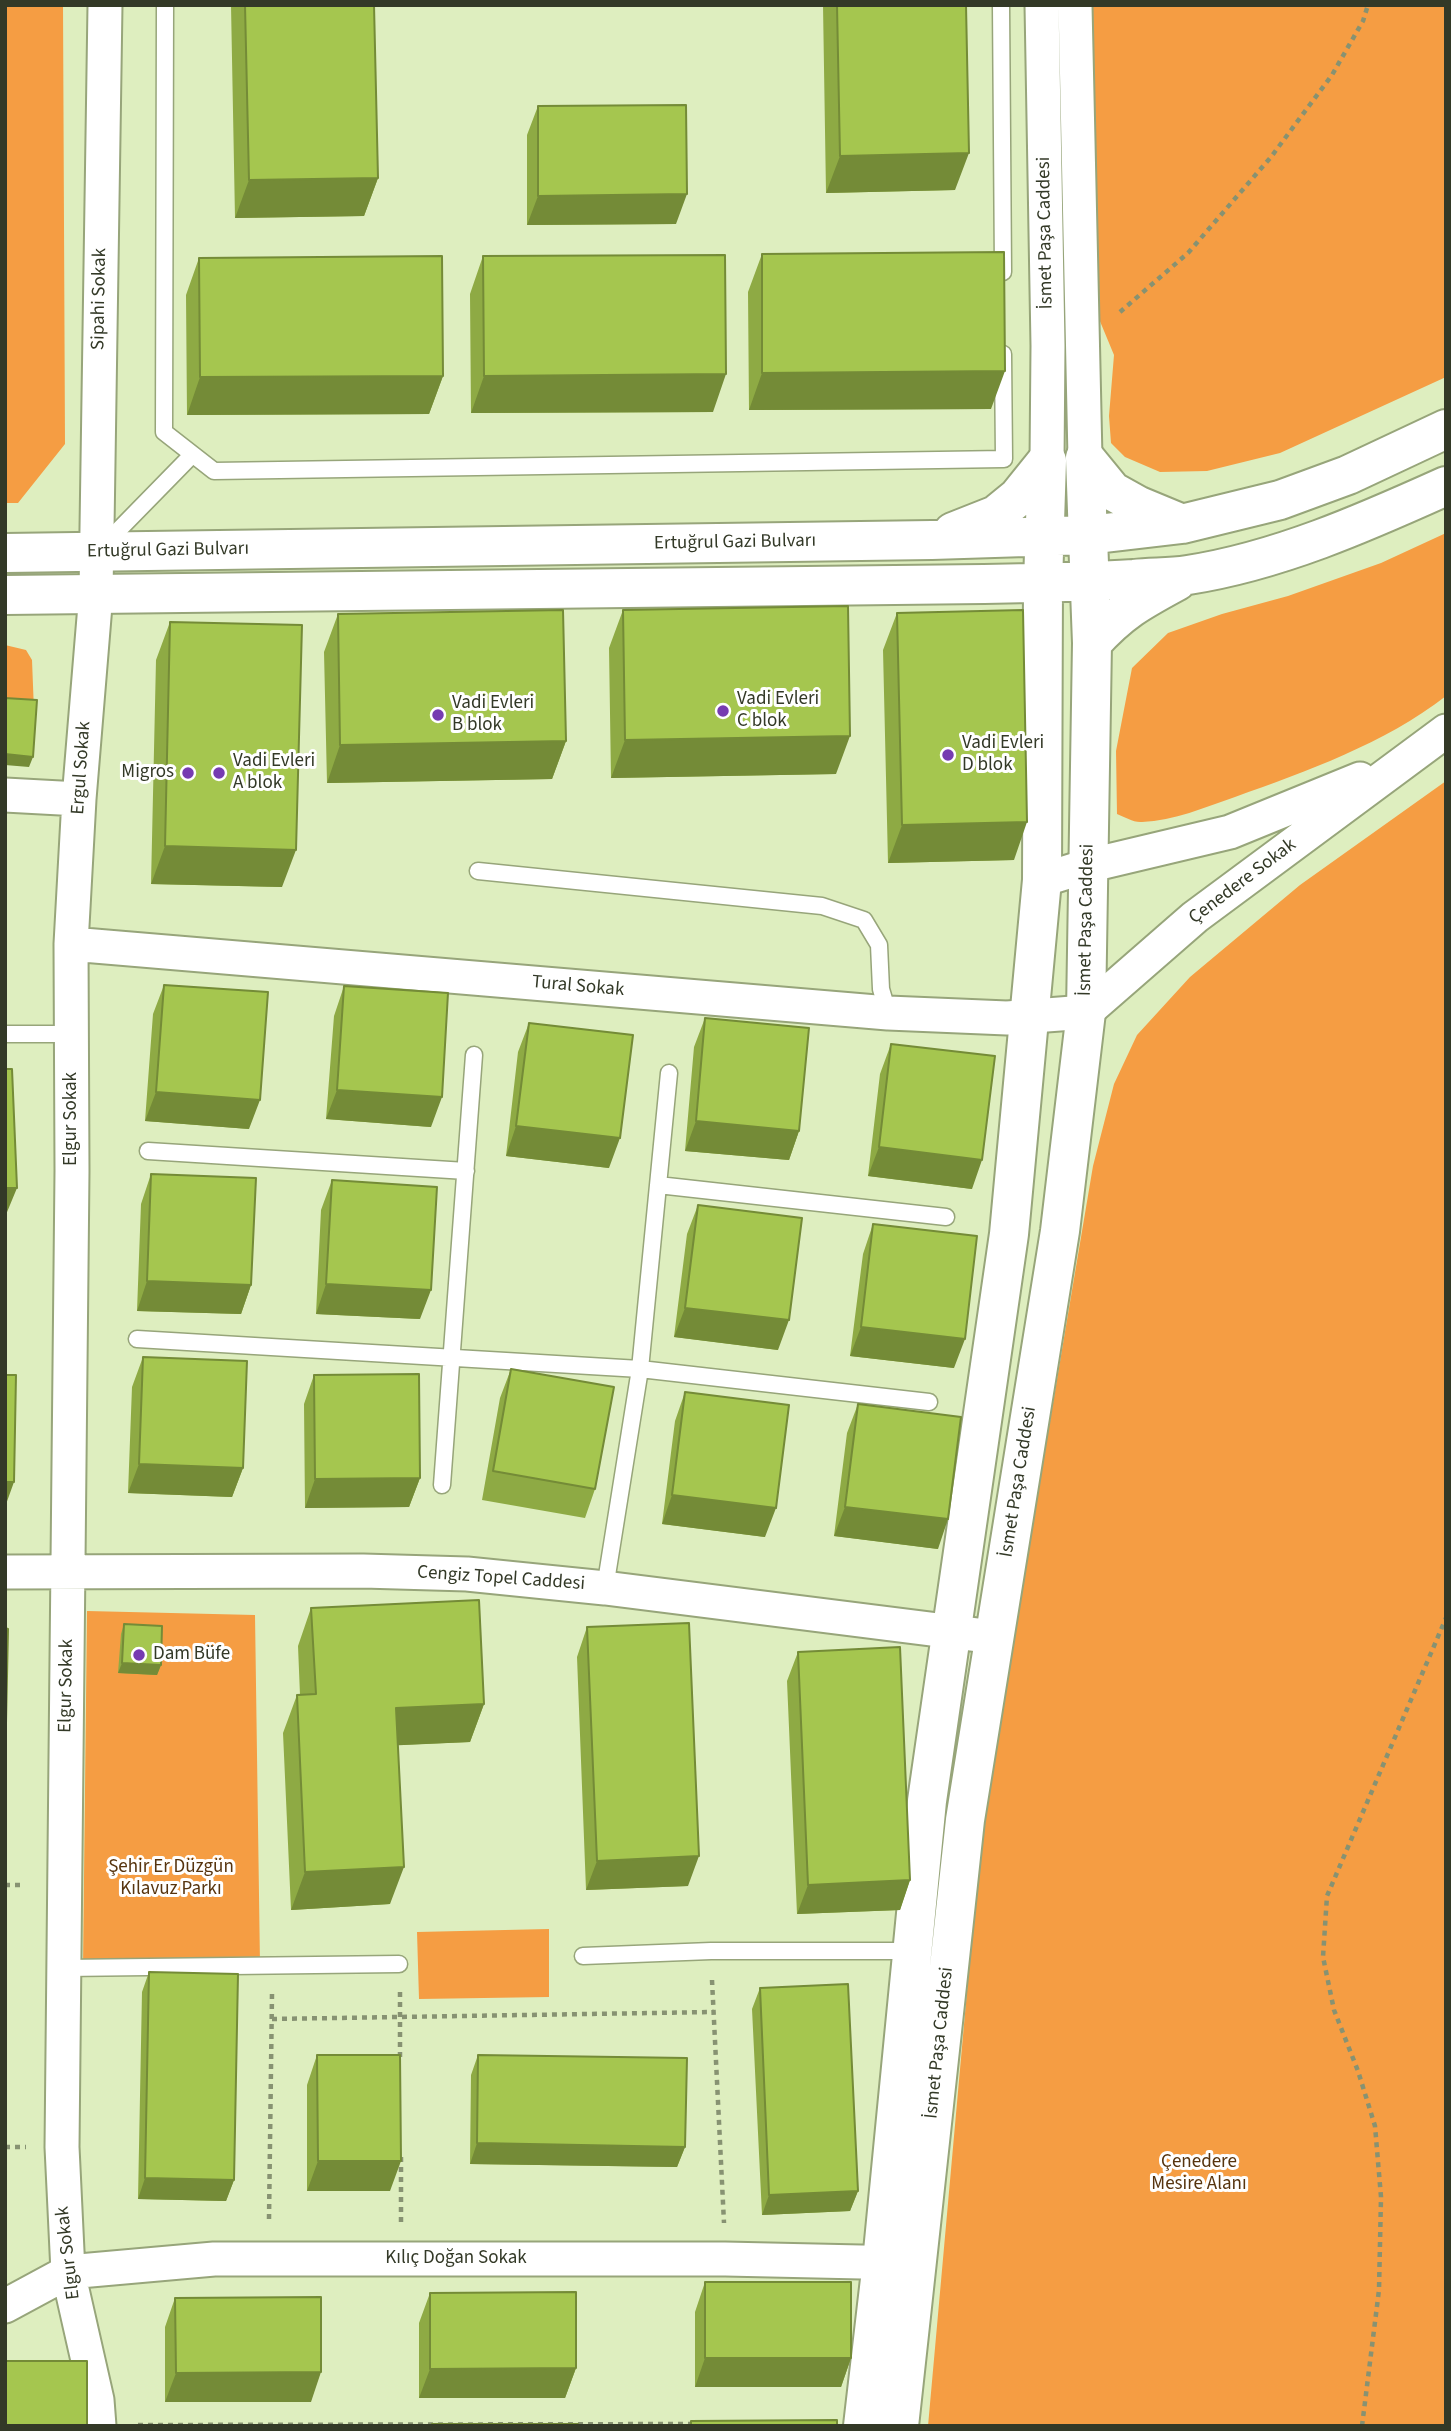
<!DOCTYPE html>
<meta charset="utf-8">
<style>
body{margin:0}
#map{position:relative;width:1451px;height:2431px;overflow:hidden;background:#deeebf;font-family:"Source Sans 3",sans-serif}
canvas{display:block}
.frame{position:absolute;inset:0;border:7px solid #333927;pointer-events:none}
</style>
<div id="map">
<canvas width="1451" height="2431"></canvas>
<div class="frame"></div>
</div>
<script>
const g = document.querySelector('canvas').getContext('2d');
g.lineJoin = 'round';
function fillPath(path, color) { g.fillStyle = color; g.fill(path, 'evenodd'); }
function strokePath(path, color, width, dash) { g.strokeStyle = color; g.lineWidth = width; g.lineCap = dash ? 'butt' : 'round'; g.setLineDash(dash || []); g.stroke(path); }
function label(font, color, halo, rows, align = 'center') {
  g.font = font + ' "Source Sans 3",sans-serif'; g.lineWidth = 6; g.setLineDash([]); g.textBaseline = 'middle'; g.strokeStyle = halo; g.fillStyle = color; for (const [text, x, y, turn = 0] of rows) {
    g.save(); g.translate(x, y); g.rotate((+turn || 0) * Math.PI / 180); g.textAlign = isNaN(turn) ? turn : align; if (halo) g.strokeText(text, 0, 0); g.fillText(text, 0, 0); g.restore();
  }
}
fillPath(new Path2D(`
 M5,5H63L65,444L18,503H5Z
 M1088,5H1446V377L1280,453L1207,471L1160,472L1125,457L1111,443L1109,416L1114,355L1092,302Z
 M1446,533V696C1384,744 1307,771 1235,797C1205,807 1174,821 1142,822C1134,823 1125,817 1117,814L1116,751L1132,668L1168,633L1222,614L1288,596L1381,563Z
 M5,645L26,650L32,660L34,711L5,708Z
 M1446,781V2426H928L982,1824L1093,1166L1114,1084L1137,1035L1190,977L1300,885Z
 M87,1611L255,1615L260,1965L83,1967Z
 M549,1929V1997L419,1999L417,1932Z`), '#f59d43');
const lane = new Path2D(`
 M165,5L164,432L214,471L1004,459L1003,354
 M1001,5L1003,272
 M101,548L192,455
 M478,871L822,906L864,920L879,945L881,989L888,1013
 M5,1034H71
 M148,1151L466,1171
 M658,1185L946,1217
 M137,1339L640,1369L669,1073
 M442,1485L474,1055
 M605,1588L640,1369L929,1402
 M583,1956L711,1951H913
 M64,1968L399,1964`);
const street = new Path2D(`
 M1042,5L1048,346L1047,461
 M1075,5L1085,458
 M5,795L79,799
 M1042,880L1087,866L1230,832L1360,779
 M71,944L888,1013L1007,1018L1086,1012L1195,917L1446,731
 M5,1572L363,1571L467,1574L605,1588L994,1637
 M5,2306L68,2272L214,2259H725L907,2263
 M99,2426L97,2400L68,2272L62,2147L72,1171L71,944L79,799L96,593L105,5`);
const secondary = new Path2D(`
 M1085,458L1112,491L1139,506L1180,523
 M953,532L996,515L1018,497L1047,461
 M5,553L932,540L1088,535L1182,524L1280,500L1348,475L1446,429
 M5,595L984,584C1034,583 1084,582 1134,579C1152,577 1170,578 1188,575C1278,561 1364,523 1446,486
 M1092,643C1121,611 1140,601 1177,581
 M863,2426L882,2262L927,1801L1009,1234L1042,880L1043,583L1047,461
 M899,2426L965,1820L1060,1231L1086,1012L1092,643L1085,458`);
strokePath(lane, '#97a57a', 19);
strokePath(street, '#97a57a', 37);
strokePath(secondary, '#97a57a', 42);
strokePath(new Path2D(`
 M1120,312L1188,253L1271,157L1332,75L1363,21L1368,5
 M5,1885H25
 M712,1980L724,2223
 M400,1992V2057
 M272,2019L714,2012
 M5,2147H26
 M401,2157V2222
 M269,2219L272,1994
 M138,2425L693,2424
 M1362,2426L1379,2290L1381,2197L1375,2126L1358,2071L1334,2010L1323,1957L1327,1896L1446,1618`), '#879272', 4.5, [5, 5]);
strokePath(lane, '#fff', 16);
strokePath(street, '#fff', 33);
strokePath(secondary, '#fff', 38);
fillPath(new Path2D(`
 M231,5H374L378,178L364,216L235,218Z
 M823,5H966L955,190L826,193Z
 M538,106L676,224L527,225V135Z
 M762,254L991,409L749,410L748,292Z
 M483,256L713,412L471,413L470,294Z
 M199,258L443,376L429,414L187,415L186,295Z
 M623,610L836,774L611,778L609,648Z
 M897,613L1014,860L888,863L883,650Z
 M338,614L566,741L552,779L327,783L324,652Z
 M170,622L282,887L151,884L156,660Z
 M164,985L249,1129L145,1121L153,1014Z
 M344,986L431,1127L326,1119L334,1016Z
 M705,1018L799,1131L789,1160L685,1151L694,1047Z
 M529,1023L609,1168L506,1156L518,1052Z
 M891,1044L972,1189L868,1176L880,1074Z
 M151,1174L251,1285L241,1314L137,1311L141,1204Z
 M332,1180L420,1319L316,1314L321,1210Z
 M698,1205L778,1350L674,1337L687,1234Z
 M873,1224L954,1368L850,1356L863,1254Z
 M143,1357L243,1468L232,1497L128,1493L132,1387Z
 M511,1369L595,1489L585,1518L482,1500L500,1398Z
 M314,1375L420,1478L409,1507L305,1508L304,1404Z
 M685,1392L765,1537L662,1524L675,1421Z
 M858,1404L938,1549L834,1536L847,1433Z
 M311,1608L484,1704L470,1742L398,1745L390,1904L291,1910L283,1733L297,1695H300L298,1646Z
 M124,1624L161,1665L157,1675L118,1673L121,1634Z
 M587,1627L688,1886L586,1890L577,1657Z
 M798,1652L910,1880L900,1910L797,1914L787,1681Z
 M149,1972L234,2180L226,2201L138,2199L142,1992Z
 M760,1988L858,2191L850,2211L762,2215L752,2009Z
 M317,2055L390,2191H307V2085Z
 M478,2055L685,2147L677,2167L470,2164L471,2075Z
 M705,2282L851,2358L841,2387H695V2312Z
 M430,2293L576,2368L565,2398H419V2323Z
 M175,2298L311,2402H165V2327Z`), '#8eaa44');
fillPath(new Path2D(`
 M969,153L955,190L826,193L840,156Z
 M378,178L364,216L235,218L249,180Z
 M687,194L676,224L527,225L538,196Z
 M1005,371L991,409L749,410L762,373Z
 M726,374L713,412L471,413L484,376Z
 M443,376L429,414L187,415L200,377Z
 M850,736L836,774L611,778L625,740Z
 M566,741L552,779L327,783L340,745Z
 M5,754L33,757L29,767L5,765Z
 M1027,822L1014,860L888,863L902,825Z
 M165,846L296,850L282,887L151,884Z
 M337,1090L442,1097L431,1127L326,1119Z
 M156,1092L260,1100L249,1129L145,1121Z
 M696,1121L799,1131L789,1160L685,1151Z
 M516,1126L620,1138L609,1168L506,1156Z
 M879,1147L982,1160L972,1189L868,1176Z
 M5,1188H17L5,1217Z
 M147,1281L251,1285L241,1314L137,1311Z
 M326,1284L431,1290L420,1319L316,1314Z
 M685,1308L789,1320L778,1350L674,1337Z
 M861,1327L965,1339L954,1368L850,1356Z
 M139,1464L243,1468L232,1497L128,1493Z
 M420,1478L409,1507L305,1508L315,1479Z
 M5,1482H14L5,1507Z
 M672,1495L776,1508L765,1537L662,1524Z
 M845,1507L948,1519L938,1549L834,1536Z
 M122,1663L161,1665L157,1675L118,1673Z
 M484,1704L470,1742L382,1746L396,1708Z
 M699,1856L688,1886L586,1890L597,1861Z
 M404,1867L390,1904L291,1910L305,1872Z
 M910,1880L900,1910L797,1914L808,1885Z
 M477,2143L685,2147L677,2167L470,2164Z
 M318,2161H401L390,2191H307Z
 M145,2178L234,2180L226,2201L138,2199Z
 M858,2191L850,2211L762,2215L769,2195Z
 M705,2358H851L841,2387H695Z
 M576,2368L565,2398H419L430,2369Z
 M321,2372L311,2402H165L176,2373Z`), '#748b37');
const building = new Path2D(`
 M245,5H374L378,178L249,180Z
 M837,5H966L969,153L840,156Z
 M686,105L687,194L538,196V106Z
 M1004,252L1005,371L762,373V254Z
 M725,255L726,374L484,376L483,256Z
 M442,256L443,376L200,377L199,258Z
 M848,606L850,736L625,740L623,610Z
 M563,610L566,741L340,745L338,614Z
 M1023,610L1027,822L902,825L897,613Z
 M170,622L302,625L296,850L165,846Z
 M5,698L37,700L33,757L5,754Z
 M164,985L268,992L260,1100L156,1092Z
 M344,986L448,993L442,1097L337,1090Z
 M705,1018L809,1028L799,1131L696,1121Z
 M529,1023L633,1035L620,1138L516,1126Z
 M891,1044L995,1056L982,1160L879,1147Z
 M5,1069H12L17,1188H5Z
 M151,1174L256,1178L251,1285L147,1281Z
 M332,1180L437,1187L431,1290L326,1284Z
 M698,1205L802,1218L789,1320L685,1308Z
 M873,1224L977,1236L965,1339L861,1327Z
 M143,1357L247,1361L243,1468L139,1464Z
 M511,1369L614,1387L595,1489L493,1471Z
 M419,1374L420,1478L315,1479L314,1375Z
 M5,1375H16L14,1482H5Z
 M685,1392L789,1405L776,1508L672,1495Z
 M858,1404L961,1417L948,1519L845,1507Z
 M479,1600L484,1704L396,1708L404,1867L305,1872L297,1695L316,1694L311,1608Z
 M689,1623L699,1856L597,1861L587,1627Z
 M124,1624L162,1626L161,1665L122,1663Z
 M5,1628L8,1629L5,1770Z
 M900,1647L910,1880L808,1885L798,1652Z
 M149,1972L238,1974L234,2180L145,2178Z
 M848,1984L858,2191L769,2195L760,1988Z
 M317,2055H400L401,2161H318Z
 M478,2055L687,2058L685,2147L477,2143Z
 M705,2282H851V2358H705Z
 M576,2292V2368L430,2369V2293Z
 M321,2297V2372L176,2373L175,2298Z
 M5,2361H87V2426H5Z
 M837,2420V2426H691V2421Z
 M432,2424H578V2426H432Z
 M313,2425V2426H245Z`);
fillPath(building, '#a5c64f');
strokePath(building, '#748b37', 2);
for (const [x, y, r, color] of [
 [723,711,7,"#763bb1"],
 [438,715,7,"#763bb1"],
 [948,755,7,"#763bb1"],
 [188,773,7,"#763bb1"],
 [219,773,7,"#763bb1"],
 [139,1655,7,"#763bb1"]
]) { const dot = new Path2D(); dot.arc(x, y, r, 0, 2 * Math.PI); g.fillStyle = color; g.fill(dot); strokePath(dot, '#fff', 2.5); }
label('19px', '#333927', '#fff', [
 ["İsmet Paşa Caddesi",1046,233,-91],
 ["Sipahi Sokak",100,299,-89],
 ["Ertuğrul Gazi Bulvarı",735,543,-1],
 ["Ertuğrul Gazi Bulvarı",168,551,-1],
 ["Ergul Sokak",82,768,-86],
 ["Çenedere Sokak",1243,882,-37],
 ["İsmet Paşa Caddesi",1087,920,-89],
 ["Tural Sokak",578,987,5],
 ["Elgur Sokak",72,1119,-90],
 ["İsmet Paşa Caddesi",1019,1482,-81],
 ["Cengiz Topel Caddesi",501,1579,4],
 ["Elgur Sokak",67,1686,-89],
 ["İsmet Paşa Caddesi",940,2043,-84],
 ["Elgur Sokak",69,2253,-97],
 ["Kılıç Doğan Sokak",456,2259]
]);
label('19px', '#333927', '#fff', [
 ["Vadi Evleri",737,700],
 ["C blok",737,722],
 ["Vadi Evleri",452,704],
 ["B blok",452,726],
 ["Vadi Evleri",962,744],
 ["D blok",962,766],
 ["Vadi Evleri",233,762],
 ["A blok",233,784],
 ["Migros",174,773,"right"],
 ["Dam Büfe",153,1655]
], 'left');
label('19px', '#57340e', '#fff', [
 ["Şehir Er Düzgün",171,1868],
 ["Kılavuz Parkı",171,1890],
 ["Çenedere",1199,2163],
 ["Mesire Alanı",1199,2185]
]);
</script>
